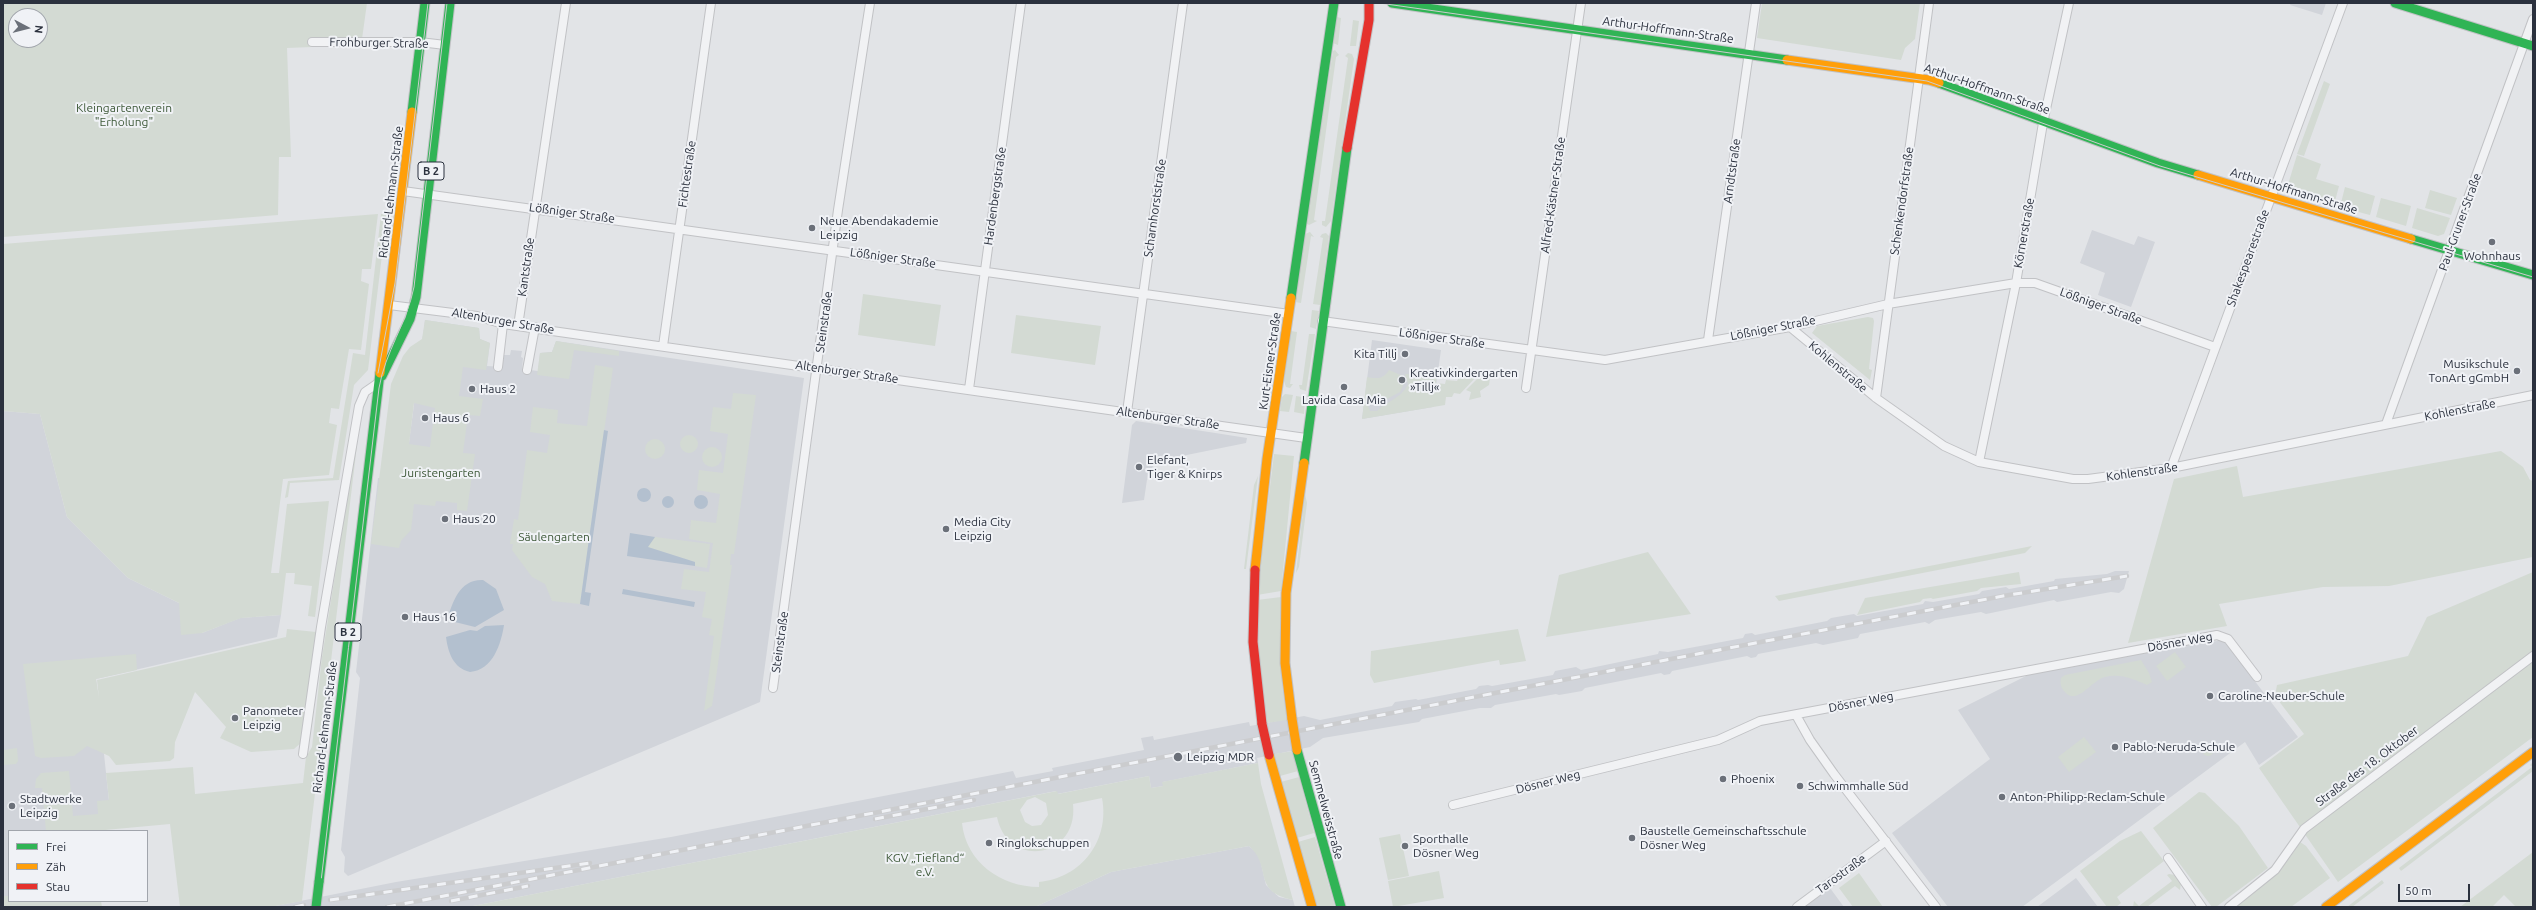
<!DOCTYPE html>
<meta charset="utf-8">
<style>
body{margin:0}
#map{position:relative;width:2536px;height:910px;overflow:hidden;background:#e2e4e7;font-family:Ubuntu,sans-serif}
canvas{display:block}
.frame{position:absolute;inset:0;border:4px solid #2b313e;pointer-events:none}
.legend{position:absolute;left:8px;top:830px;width:140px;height:72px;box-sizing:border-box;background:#f0f2f6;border:1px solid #a1a5ac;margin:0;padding:5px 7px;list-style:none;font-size:12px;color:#2b313e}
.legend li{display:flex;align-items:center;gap:8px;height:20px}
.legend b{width:20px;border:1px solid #a1a5ac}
.north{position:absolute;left:8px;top:8px;width:40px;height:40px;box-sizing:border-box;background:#f0f2f6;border:1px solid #a1a5ac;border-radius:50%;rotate:97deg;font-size:11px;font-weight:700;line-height:16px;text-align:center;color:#2b313e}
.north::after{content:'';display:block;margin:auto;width:14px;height:18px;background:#6b7079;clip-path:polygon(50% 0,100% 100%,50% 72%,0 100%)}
.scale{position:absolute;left:2398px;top:884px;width:72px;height:18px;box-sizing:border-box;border:2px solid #2b313e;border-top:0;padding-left:5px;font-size:12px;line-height:14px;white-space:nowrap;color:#2b313e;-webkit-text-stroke:3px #f0f2f6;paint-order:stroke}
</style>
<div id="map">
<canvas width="2536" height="910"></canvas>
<div class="frame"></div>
<ul class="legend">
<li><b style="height:5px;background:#30b455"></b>Frei</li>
<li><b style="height:5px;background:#ff9f0a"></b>Zäh</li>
<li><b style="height:5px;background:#e5322d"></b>Stau</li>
</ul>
<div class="north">N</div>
<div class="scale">50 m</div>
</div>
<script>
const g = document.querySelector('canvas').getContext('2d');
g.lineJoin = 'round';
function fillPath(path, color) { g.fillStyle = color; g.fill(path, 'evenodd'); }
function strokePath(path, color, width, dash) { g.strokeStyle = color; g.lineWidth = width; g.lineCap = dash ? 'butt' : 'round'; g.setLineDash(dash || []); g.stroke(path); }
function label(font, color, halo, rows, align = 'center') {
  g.font = font + ' Ubuntu,sans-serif'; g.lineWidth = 4; g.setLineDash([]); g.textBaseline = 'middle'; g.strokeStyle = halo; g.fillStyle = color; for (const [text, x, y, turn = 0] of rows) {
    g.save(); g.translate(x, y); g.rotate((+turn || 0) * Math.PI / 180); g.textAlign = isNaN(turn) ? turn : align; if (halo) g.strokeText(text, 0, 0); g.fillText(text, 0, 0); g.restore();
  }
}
fillPath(new Path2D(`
 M2291,3H2326L2322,15L2290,5Z
 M2092,230L2134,245L2138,236L2155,242L2131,307L2098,295L2105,273L2080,263Z
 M425,320L479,328L480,339L490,343L487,366L502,367L504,355H510L511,350L522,351L521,357L523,358L522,369L538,371L540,353L552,352L556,341L804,378L760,702L348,876L344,872L345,857L341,850L360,678L356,672L378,478L404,481Z
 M1372,340L1441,350L1433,407L1362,419Z
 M3,411L40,414L67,517L128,578L179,603L202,633L240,618L281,615L277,637L96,679L112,829L9,831V901L3,907Z
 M1136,421L1209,432L1247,438L1246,443L1157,461L1148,473L1144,500L1122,503L1132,425Z
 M2115,571H2129L2124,589L2119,593L2111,592L2057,602L2054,600L1986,614L1981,612L1935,620L1929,624L1925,622L1860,634L1858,638L1823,645L1816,643L1758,654L1756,657L1751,658L1747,656L1672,671L1670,674L1664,675L1661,673L1585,688L1582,691L1559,695L1556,694L1495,705L1491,708H1480L1422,719L1419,722L1323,738L1310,747L1257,758L1258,763L1163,782V786L1151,788L1149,776L1057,794L1056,791L468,907H270L396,882L671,837L1013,771L1016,778L1053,771L1052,768L1144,750L1141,738L1153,736L1154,740L1249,722L1250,726L1304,716L1320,720L1392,706L1395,702L1416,699L1418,700L1476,689L1479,686L1488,685L1492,686L1553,675L1555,671L1576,667L1581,670L1658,654L1659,651L1668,652L1743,638L1745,634L1752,633L1755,635L1827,621L1831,618L1854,614L1857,616L1923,604L1925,601L1933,602L1979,594L1982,591L2006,587L2009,589L2054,581L2055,579L2107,574Z
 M2223,640L2298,737L2259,765L2245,742L2022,907H1948L1892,833L1990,759L1958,710L2034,672Z
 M1249,846L1259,855L1266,885L1279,897L1293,900L1295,907H1035L1111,872Z
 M2076,878L2098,907H2037Z
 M1830,888L1844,907H1805Z`), '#d1d4da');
fillPath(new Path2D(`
 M3,3H367L362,39H312V47L287,48L291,157H279L278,215L3,237ZM16,16H40V40H16Z
 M1762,3H1920L1915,39L1905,48L1901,60L1757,38Z
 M1337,17L1341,18L1338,45L1333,43Z
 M1353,20L1359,21L1356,46H1350Z
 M1335,50L1339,55L1336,57L1314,220L1317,221L1309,225L1306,223L1333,51Z
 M1348,53L1352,54L1354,59L1331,221L1326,227L1322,225V221H1325L1348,58L1345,56Z
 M2324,81L2330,84L2304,156L2297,154Z
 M2297,155L2321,164L2316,179L2339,186L2334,205L2286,191Z
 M2345,187L2375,196L2370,215L2340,207Z
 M2430,190L2457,198L2451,215L2425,208Z
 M2381,198L2411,206L2406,226L2376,217Z
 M2417,208L2450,218L2444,234L2438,236L2412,228Z
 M378,214L371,269H362L361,281L369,284L361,350L349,349L339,409L331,408L329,423L337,425L329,475L283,479L271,573H279L287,504L329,501L315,617L308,616L312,586L294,584L295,573H286L281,615L241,618L202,633L181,635L179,603L128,578L67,517L40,414L3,411V244Z
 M381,214H387L368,370L354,385L339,480L290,483L288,497L285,498L288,481L333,478L353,353L365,355Z
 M1310,232L1314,237L1311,236L1301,303L1295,302L1305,234Z
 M1326,233L1329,236L1320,305L1313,304L1323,238L1320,237L1322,234Z
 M863,294L941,305L935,346L858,335Z
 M1312,310L1319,311L1316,329L1310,327Z
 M1016,315L1101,326L1095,365L1011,353Z
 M1868,317L1873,318L1874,321L1869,369L1872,370L1870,380L1812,333L1817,326Z
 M425,320L479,328L480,339L490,343L486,370L463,367L459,396L483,399L480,416L468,415L463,453L475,454L467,511L457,510V503L436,501L435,506L414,504L411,530L401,541L399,548L371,544L391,384L403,356L410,347L422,339ZM414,403L435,408L430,447L409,444Z
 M1291,331L1297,332L1290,384H1293L1290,388L1286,387L1284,381Z
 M1309,334H1315L1306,391L1300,389L1299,385H1302Z
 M556,341L619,351V356L574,350L569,379L537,375L540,353L552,352Z
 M595,365L613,368L580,604L552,601L545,584L532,577L512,550L513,544H510L514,519L518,520L527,450L547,453L550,435L530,432L533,407L558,410L557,423L587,426Z
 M1389,370L1403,376L1404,383L1400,392L1379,403L1376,400L1371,401L1368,406L1370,411H1377C1387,401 1402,398 1408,384L1405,374H1413L1418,377H1420L1417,371L1437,374L1436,383L1445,384L1446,380L1457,381L1460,375L1476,377L1460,394L1454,393L1452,397H1446L1445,405L1362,419L1367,377C1377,379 1384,379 1389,370Z
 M1479,377L1490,378L1489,385L1480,391L1481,397L1469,400L1471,392L1466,390Z
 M733,393L756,395L734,554H731L730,565H732L712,706L704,711L714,636L709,635L712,619L702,617L706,592L681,589L684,569L709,572L713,543L689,539L691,520L716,523L720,494L697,490L699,470L723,473L728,434L710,431L713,407L731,409Z
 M1285,394L1293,395L1289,412L1280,411L1282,397Z
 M1296,396L1302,397L1305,401L1304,414L1294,412Z
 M362,404L302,901L270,907H180L170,824L94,831H46L42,788H35L36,779L41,773L69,771L73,816L98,814L97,801L109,800L106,773L193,767L195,794L303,783L306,757L312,747L322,657Z
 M680 444a9 9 0 1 1 18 0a9 9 0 1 1-18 0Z
 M645 449a10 10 0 1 1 20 0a10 10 0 1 1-20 0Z
 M702 457a10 10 0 1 1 20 0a10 10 0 1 1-20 0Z
 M2501,451L2523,467L2530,480L2533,481V557L2389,586L2323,587L2219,604L2227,626L2128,643L2174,479L2237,466L2243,497Z
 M1274,454L1294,456L1281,591L1257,595Z
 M1258,476L1246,569H1244L1254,485Z
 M1305,494L1307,503L1299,567L1296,573Z
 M655,537L710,544L707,568L695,566V562L647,547Z
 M2032,546L2025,553L1779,601L1775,596Z
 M1648,552L1691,614L1546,637L1559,575Z
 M2019,572L2021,584L1981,588L1977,591L1933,599L1931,598L1923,599L1920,602L1857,615L1865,598Z
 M2533,572V737L2338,882L2259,768L2304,734L2275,696L2277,685L2408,656L2427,617Z
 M1281,597L1282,685L1287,720L1267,723L1259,662L1257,600Z
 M287,629L316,632L303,741L294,749L251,752L220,738L226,727L195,692L175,742L174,758L170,761L116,765L109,756L87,746L74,756L41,758L35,756L23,664L136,654L137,670L96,679L99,698L97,680L286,637Z
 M1518,629L1526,661L1500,665L1499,660L1374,683L1370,675L1371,651Z
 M2175,652L2186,667L2167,681L2156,666Z
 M2141,660L2149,673L2152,682L2147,685C2134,679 2120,673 2105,677C2092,680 2077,706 2065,692C2061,688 2060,684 2061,678L2065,675Z
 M2084,737L2096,752L2069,772L2058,757Z
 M2202 750a6 6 0 1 1 12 0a6 6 0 1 1-12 0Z
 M17,748L18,761L16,764L3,765V750Z
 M1293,751L1298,771L1280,776L1274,754Z
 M2533,762V771L2401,871L2399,868L2532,767L2530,765Z
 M1258,763L1261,784L1293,900C1251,891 1273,867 1249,846L1111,872L1035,907H468L1057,791L1058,794L1149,776L1151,788L1163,786L1162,782ZM1035,797L1046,803L1048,815L1041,825L1032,826L1025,822L1020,810L1027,800ZM1102,798C1110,840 1082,878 1039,882V887C1001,887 966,862 962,823L997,817C1008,870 1079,858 1073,804Z
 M1299,777L1314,833L1297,838L1281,782Z
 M2199,792L2205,793L2239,826L2268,868L2216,907H2212L2153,828Z
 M2141,831L2164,861L2117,897L2121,903L2116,907H2107L2080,871L2120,841Z
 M1400,834L1409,876L1388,880L1379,838Z
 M1315,837L1335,907H1317L1298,842Z
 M2300,842L2306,846L2330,878L2291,907H2236C2263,886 2283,872 2300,842Z
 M2533,852L2532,907H2516L2504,895L2492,907H2460Z
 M1439,871L1444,898L1393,907L1388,881Z
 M1859,873L1883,907H1853L1839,888Z
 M2169,874L2175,875L2181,883L2180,890L2175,886L2147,907H2133L2134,901L2139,906L2172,881L2167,875Z
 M2382,880L2384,883L2352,907H2347Z
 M3,896H9V901H101L102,907H3Z`), '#d3dad3');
fillPath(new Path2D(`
 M604,430L608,431L585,592L591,593L589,606L580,604Z
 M637 495a7 7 0 1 1 14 0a7 7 0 1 1-14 0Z
 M694 502a7 7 0 1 1 14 0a7 7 0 1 1-14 0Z
 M662 502a6 6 0 1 1 12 0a6 6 0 1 1-12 0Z
 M630,533L655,537L648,547L695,562V566L627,556Z
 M483,580L496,589L504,610L475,627L447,620C453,601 460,579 483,580Z
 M623,589L695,602L694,607L622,594Z
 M504,625C501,644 493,670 470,672C453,668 448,652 446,637L470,630L477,631L485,626Z`), '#b3c0cf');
const street = new Path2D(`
 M312,42H420L445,45
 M403,191L1289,314
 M389,305L477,316L503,324L1306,438
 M1322,321L1605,360L1790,327L1888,304L2016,283H2035L2215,347
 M518,326L566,3
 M1790,327L1876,398L1944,446L1979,462L2073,479H2088L2171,468L2533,395
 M1708,340L1756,3
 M663,346L711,3
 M498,367L503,324
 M527,370L535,327
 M1526,388L1581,3
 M969,389L1021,3
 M1876,398L1929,3
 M1127,412L1183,3
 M2386,424L2533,19
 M1979,462L2016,283L2043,123L2069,3
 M2171,468L2343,3
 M773,688L838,210L870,3
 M1796,715L1810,740L1834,774L1936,907
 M303,754L321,627L359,406L365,392L378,383
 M1453,805L1718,740L1760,721L2217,635L2228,639L2257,677
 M2168,858L2202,907
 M1797,907L1886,841
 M2229,907L2275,870L2304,829L2533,656`);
const fast = new Path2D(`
 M1392,3L1787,60
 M2395,3L2533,46
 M1939,83L2158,163L2198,175
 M412,112L425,3
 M2411,239L2533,275
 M1291,298L1334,3
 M382,376L410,319L416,297L450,3
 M1304,463L1347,148
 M1297,750L1341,907
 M319,882L380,373`);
const slow = new Path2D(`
 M1787,60L1929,80L1939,83
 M2198,175L2411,239
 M380,373L412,112
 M1255,570L1267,459L1291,298
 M1292,719L1285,663L1286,593L1304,463
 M1269,755L1312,907
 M2326,907L2533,752`);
const jam = new Path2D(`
 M1347,148L1369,20V3
 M1255,570L1253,642L1262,724`);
strokePath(street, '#c1c2c5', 10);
strokePath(fast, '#c1c2c5', 11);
strokePath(slow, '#c1c2c5', 11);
strokePath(jam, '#c1c2c5', 11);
strokePath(street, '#f1f2f4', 8);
strokePath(fast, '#30b455', 9);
strokePath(slow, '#ff9f0a', 9);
strokePath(jam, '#e5322d', 9);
strokePath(new Path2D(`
 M1379,3L1927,81L2160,166L2533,277
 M378,373L395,283L428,3
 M318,907L379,388C385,352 407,323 414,287L447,3`), '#cbccce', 1);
const rail = new Path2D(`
 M875,819L974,800
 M330,900L590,863
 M451,901L528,886
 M295,907L304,905
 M387,907L1666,660L2003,596L2127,576`);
strokePath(rail, '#cbccce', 4.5);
strokePath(rail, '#f0f2f6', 3, [9]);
const fastBridge = new Path2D(`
 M316,907L319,882`);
const slowBridge = new Path2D(`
 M1292,719L1297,750`);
const jamBridge = new Path2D(`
 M1262,724L1269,755`);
strokePath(fastBridge, '#c1c2c5', 11, []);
strokePath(slowBridge, '#c1c2c5', 11, []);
strokePath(jamBridge, '#c1c2c5', 11, []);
strokePath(fastBridge, '#30b455', 9);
strokePath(slowBridge, '#ff9f0a', 9);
strokePath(jamBridge, '#e5322d', 9);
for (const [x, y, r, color] of [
 [812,228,4,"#6b7079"],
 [2492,242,4,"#6b7079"],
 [1405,354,4,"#6b7079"],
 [2517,371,4,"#6b7079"],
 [1402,380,4,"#6b7079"],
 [1344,387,4,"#6b7079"],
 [472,389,4,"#6b7079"],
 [425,418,4,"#6b7079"],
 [1139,467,4,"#6b7079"],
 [445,519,4,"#6b7079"],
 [946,529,4,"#6b7079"],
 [405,617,4,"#6b7079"],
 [2210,696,4,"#6b7079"],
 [235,718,4,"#6b7079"],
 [2115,747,4,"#6b7079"],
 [1178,757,5,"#6b7079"],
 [1723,779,4,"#6b7079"],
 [1800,786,4,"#6b7079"],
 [2002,797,4,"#6b7079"],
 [12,806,4,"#6b7079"],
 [1632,838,4,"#6b7079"],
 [989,843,4,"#6b7079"],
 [1405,846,4,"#6b7079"]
]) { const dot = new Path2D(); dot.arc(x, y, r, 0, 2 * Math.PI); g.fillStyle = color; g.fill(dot); strokePath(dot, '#f0f2f6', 1.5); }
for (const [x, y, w] of [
 [431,171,26],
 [348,632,26]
]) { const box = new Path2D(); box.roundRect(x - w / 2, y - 9, w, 18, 3); g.fillStyle = '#f0f2f6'; g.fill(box); strokePath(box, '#2b313e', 1); }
label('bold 11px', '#2b313e', null, [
 ["B 2",431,171],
 ["B 2",348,632]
]);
label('12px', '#2b313e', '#f0f2f6', [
 ["Arthur-Hoffmann-Straße",1668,30,8],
 ["Frohburger Straße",379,43,1],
 ["Arthur-Hoffmann-Straße",1987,89,19],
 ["Arndtstraße",1732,171,-82],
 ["Fichtestraße",687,174,-82],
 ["Arthur-Hoffmann-Straße",2294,191,17],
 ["Richard-Lehmann-Straße",391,192,-83],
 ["Alfred-Kästner-Straße",1553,195,-82],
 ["Hardenbergstraße",995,196,-82],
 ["Schenkendorfstraße",1902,201,-82],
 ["Scharnhorststraße",1155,208,-82],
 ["Lößniger Straße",572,213,8],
 ["Paul-Gruner-Straße",2460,222,-70],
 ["Körnerstraße",2024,233,-80],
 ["Lößniger Straße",893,258,8],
 ["Shakespearestraße",2248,258,-70],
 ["Kantstraße",526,267,-82],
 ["Lößniger Straße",2101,306,20],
 ["Altenburger Straße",503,321,10],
 ["Steinstraße",824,322,-82],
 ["Lößniger Straße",1773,328,-11],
 ["Lößniger Straße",1442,338,8],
 ["Kurt-Eisner-Straße",1270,361,-82],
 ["Kohlenstraße",1838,367,40],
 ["Altenburger Straße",847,372,8],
 ["Kohlenstraße",2460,410,-11],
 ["Altenburger Straße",1168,418,8],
 ["Kohlenstraße",2142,472,-8],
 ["Steinstraße",780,642,-82],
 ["Dösner Weg",2180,642,-10],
 ["Dösner Weg",1861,702,-11],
 ["Richard-Lehmann-Straße",325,727,-83],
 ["Straße des 18. Oktober",2367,766,-37],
 ["Dösner Weg",1548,782,-14],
 ["Semmelweisstraße",1326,810,75],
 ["Tarostraße",1841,874,-36]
]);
label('12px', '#3e5939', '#f0f2f6', [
 ["Kleingartenverein",124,108],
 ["\"Erholung\"",124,122],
 ["Juristengarten",441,473],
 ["Säulengarten",554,537],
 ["KGV „Tiefland“",925,858],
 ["e.V.",925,872]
]);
label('12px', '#2b313e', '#f0f2f6', [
 ["Neue Abendakademie",820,221],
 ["Leipzig",820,235],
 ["Wohnhaus",2492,256,"center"],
 ["Kita Tillj",1397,354,"right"],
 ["Musikschule",2509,364,"right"],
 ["TonArt gGmbH",2509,378,"right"],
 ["Kreativkindergarten",1410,373],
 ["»Tillj«",1410,387],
 ["Haus 2",480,389],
 ["Lavida Casa Mia",1344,400,"center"],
 ["Haus 6",433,418],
 ["Elefant,",1147,460],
 ["Tiger & Knirps",1147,474],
 ["Haus 20",453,519],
 ["Media City",954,522],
 ["Leipzig",954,536],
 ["Haus 16",413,617],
 ["Caroline-Neuber-Schule",2218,696],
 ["Panometer",243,711],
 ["Leipzig",243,725],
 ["Pablo-Neruda-Schule",2123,747],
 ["Leipzig MDR",1187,757],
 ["Phoenix",1731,779],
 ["Schwimmhalle Süd",1808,786],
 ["Anton-Philipp-Reclam-Schule",2010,797],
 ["Stadtwerke",20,799],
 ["Leipzig",20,813],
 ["Baustelle Gemeinschaftsschule",1640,831],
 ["Dösner Weg",1640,845],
 ["Sporthalle",1413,839],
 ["Dösner Weg",1413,853],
 ["Ringlokschuppen",997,843]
], 'left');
</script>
